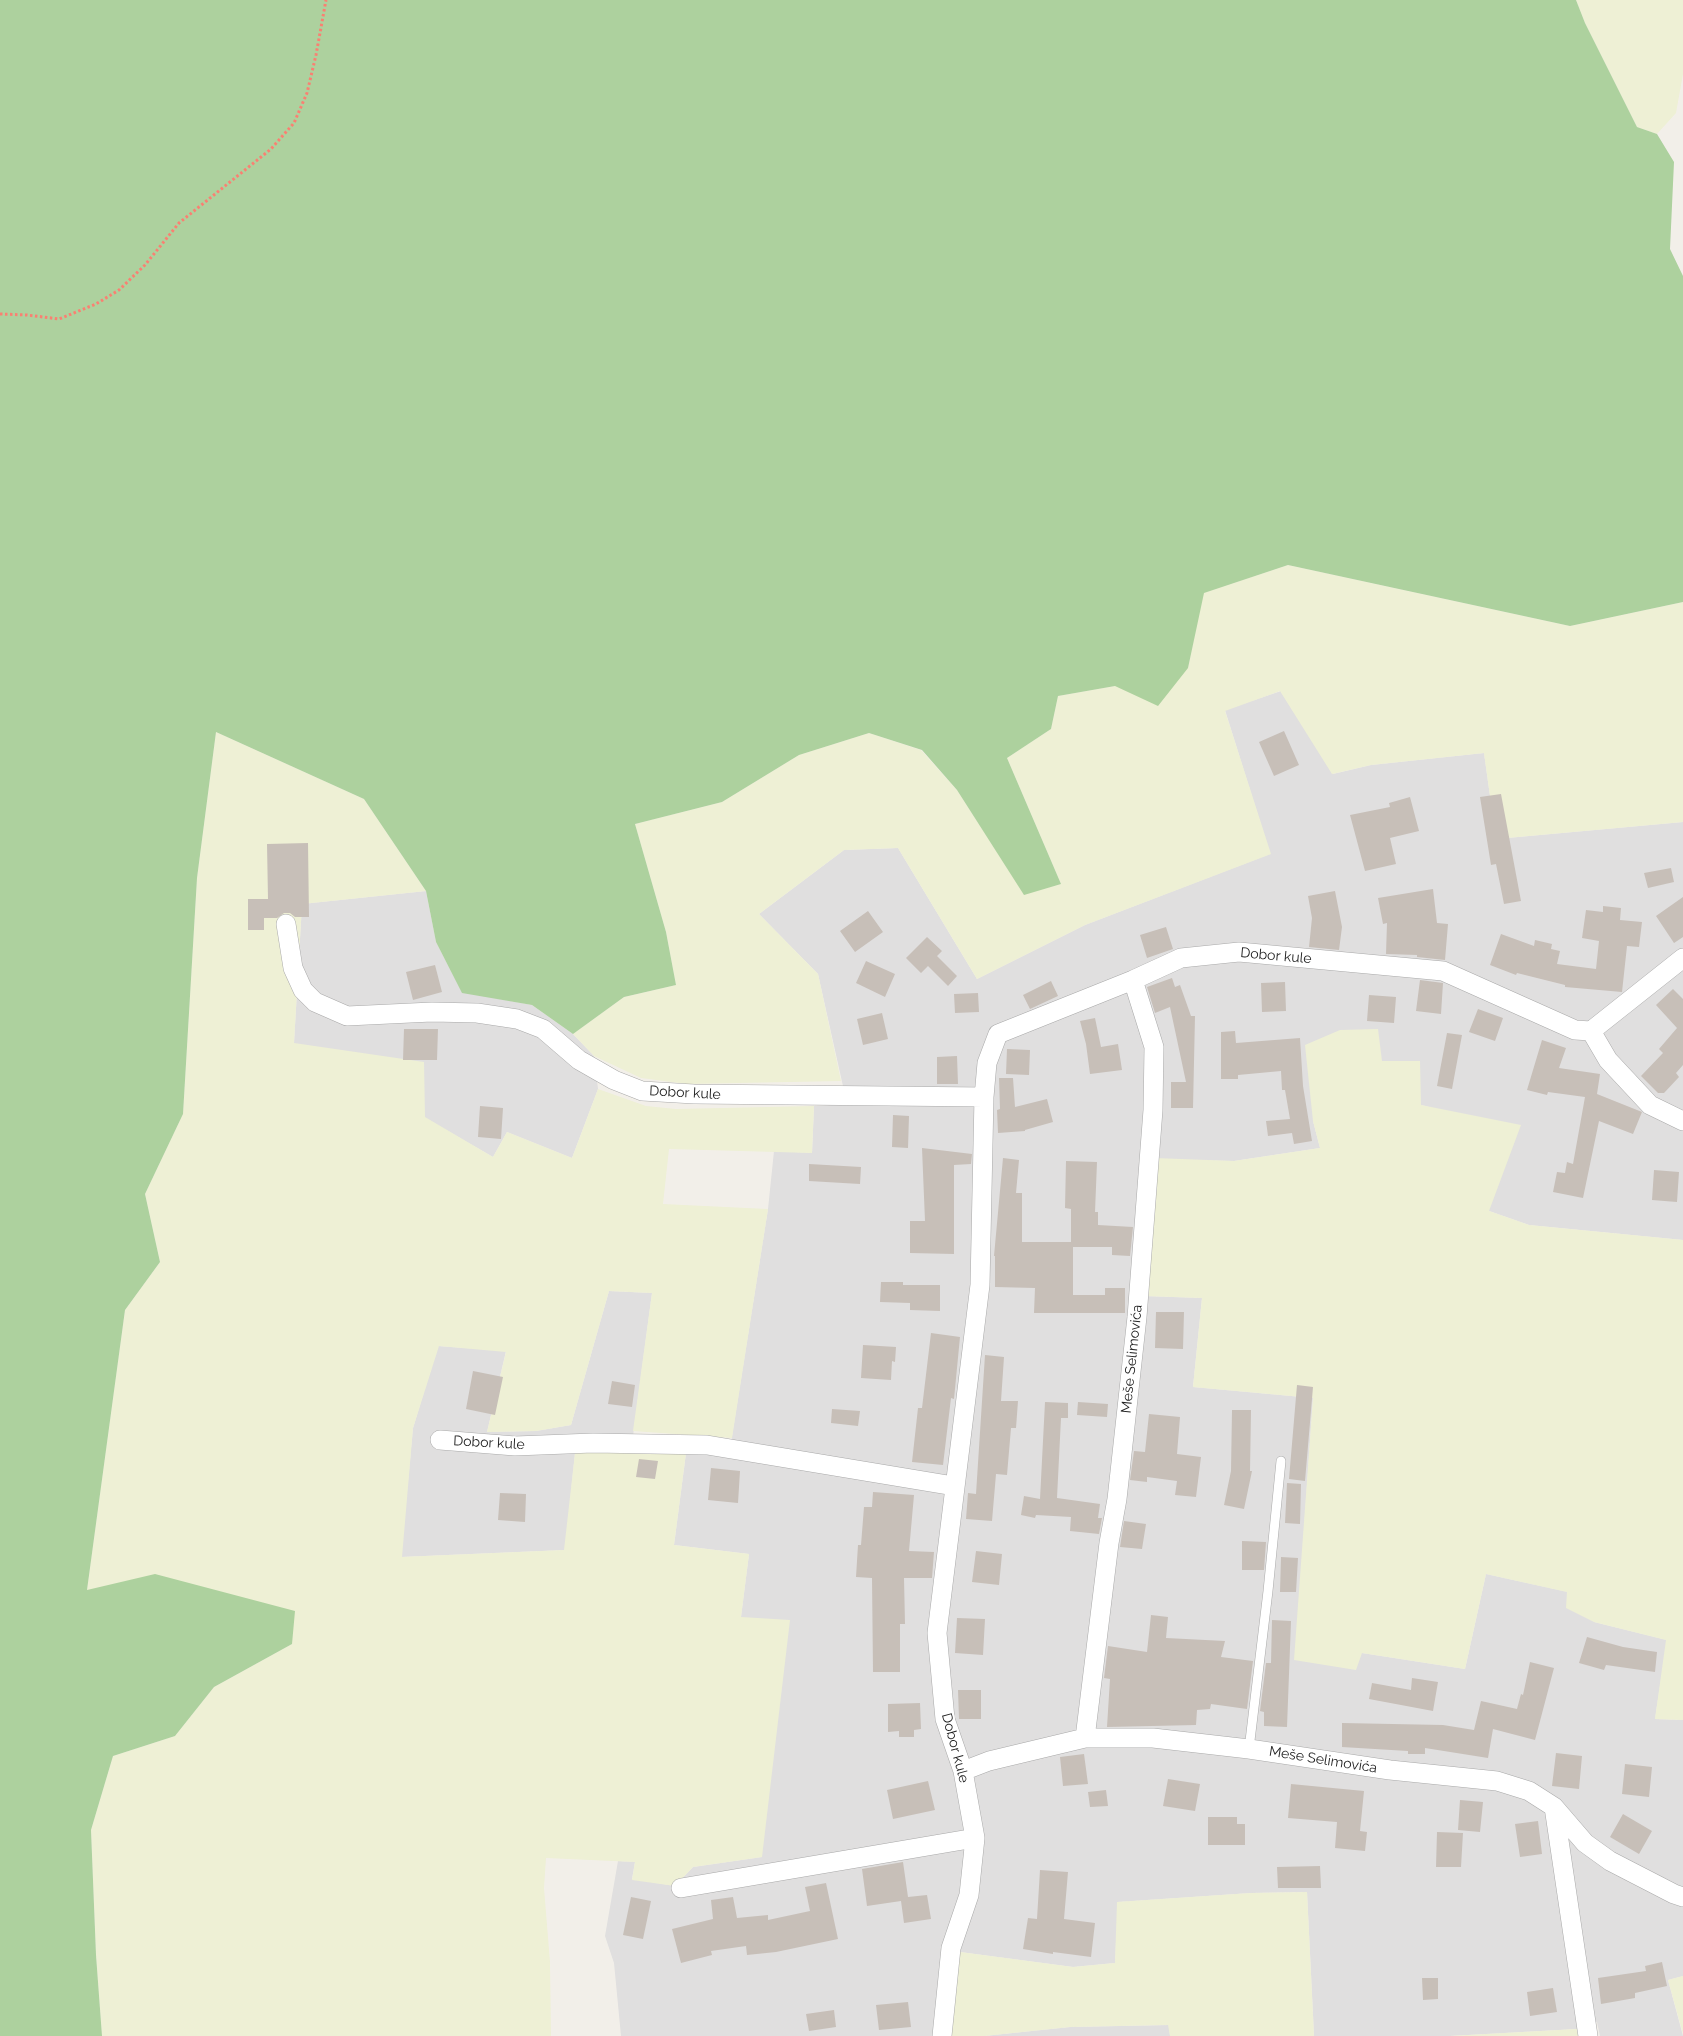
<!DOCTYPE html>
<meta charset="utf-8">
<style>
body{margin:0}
canvas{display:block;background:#f2efe9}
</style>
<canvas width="1683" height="2036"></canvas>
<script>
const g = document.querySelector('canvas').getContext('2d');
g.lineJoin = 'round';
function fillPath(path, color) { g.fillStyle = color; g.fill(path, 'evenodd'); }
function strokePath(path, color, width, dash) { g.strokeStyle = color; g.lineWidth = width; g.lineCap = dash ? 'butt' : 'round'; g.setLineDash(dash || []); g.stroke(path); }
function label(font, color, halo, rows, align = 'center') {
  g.font = font + ' Raleway,sans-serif'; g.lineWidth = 4; g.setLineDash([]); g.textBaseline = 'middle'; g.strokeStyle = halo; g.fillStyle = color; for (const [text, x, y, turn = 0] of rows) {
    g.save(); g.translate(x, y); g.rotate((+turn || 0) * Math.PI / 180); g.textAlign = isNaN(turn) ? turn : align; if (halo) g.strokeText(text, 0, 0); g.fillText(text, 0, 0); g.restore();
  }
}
fillPath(new Path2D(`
 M1281,691L1333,774L1371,765L1484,753L1496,839L1683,822V1240L1529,1225L1489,1211L1429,1107L1421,1105L1313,1121L1320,1148L1234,1161L1154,1159L1144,1296L1202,1298L1193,1387L1313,1398L1295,1660L1362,1653L1465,1669L1486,1574L1568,1592L1594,1622L1667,1640L1655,1719L1683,1720V1976L1668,1980L1683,2036H1600L1597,2022L1577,2029L1450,2036H1314L1307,1892L1251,1893L1118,1902L1115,1963L1073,1967L960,1952L948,2036H621L614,1963L605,1936L618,1861L635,1862L632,1879L675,1886L693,1867L762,1857L741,1617L749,1554L674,1545L686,1453L729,1455L768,1209L774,1151L812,1153L814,1106L847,1104L818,974L759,914L844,850L898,848L977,979L1085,925L1270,854L1225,710Z
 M426,891L436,942L462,992L532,1005L573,1034L594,1056L598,1089L572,1158L507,1132L493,1157L294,1043L302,904Z
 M609,1291L652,1293L631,1451L575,1453L565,1550L401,1557L413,1428L438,1346L506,1351L487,1432L536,1431L571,1425Z
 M1169,2025L1170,2036H984L1070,2027Z`), '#e0dfdf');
fillPath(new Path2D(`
 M1576,0H1683V74L1676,113L1657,134L1637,127L1585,23Z
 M1288,565L1570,626L1683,602V822L1496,839L1484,753L1371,765L1332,774L1280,691L1225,711L1271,854L1085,925L977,979L898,848L844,850L759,914L818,974L841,1081L687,1084L641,1078L594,1056L573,1034L624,997L676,985L666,932L635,824L722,802L799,755L869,733L921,750L957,790L1024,894L1061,884L1007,758L1051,729L1058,696L1115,686L1188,668L1203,593Z
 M216,732L364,799L426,891L302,904L294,1043L424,1062L425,1117L493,1157L507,1132L572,1158L598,1089L646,1106L676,1109L814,1106L812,1153L669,1149L663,1204L768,1209L732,1438L633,1431L652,1293L609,1291L571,1425L536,1431L487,1432L506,1352L439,1346L413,1428L402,1557L564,1550L575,1453H686L674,1545L749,1554L741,1617L790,1620L762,1857L693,1867L675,1886L632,1880L635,1862L546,1858L544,1888L550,1962L551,2036H102L96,1955L91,1830L113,1756L175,1736L214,1687L292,1644L87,1590L125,1310L160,1262L145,1194L183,1114L197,878Z
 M1378,1029L1382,1061H1420L1421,1105L1521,1125L1489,1211L1529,1225L1683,1240V1720L1655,1719L1666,1640L1594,1622L1566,1608L1567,1592L1486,1574L1465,1669L1362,1653L1356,1670L1294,1660L1313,1398L1193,1387L1202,1298L1144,1296L1154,1158L1234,1161L1320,1148L1313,1121L1305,1045L1340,1030Z
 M1307,1892L1314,2036H1170L1168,2025L1070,2027L984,2036H948L960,1952L1073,1967L1115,1963L1117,1902L1251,1893Z
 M1683,1976V2034L1668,1980Z
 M1577,2029L1578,2036H1450Z`), '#eef0d5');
fillPath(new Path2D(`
 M0,0H1576L1585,23L1637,127L1657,134L1674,162L1670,249L1683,276V602L1570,626L1288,565L1204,593L1188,668L1158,706L1115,686L1058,696L1051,729L1007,758L1061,884L1024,895L957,790L922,750L869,733L799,755L722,802L635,824L666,932L676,985L624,997L573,1034L532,1005L462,993L436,942L426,891L364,799L216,732L197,878L183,1114L145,1194L160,1262L125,1310L87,1590L155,1574L295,1611L292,1644L214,1687L175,1736L113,1756L91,1830L96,1955L102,2036H0Z`), '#add19e');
fillPath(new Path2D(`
 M1284,731L1299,765L1274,776L1259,742Z
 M1501,794L1521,901L1504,904L1496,864L1491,865L1480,797Z
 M1410,797L1419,831L1390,838L1396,864L1365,871L1350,815L1390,807L1389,803Z
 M308,843L309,917H295L290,913H284L277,918H264V930H248V899H268L267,844Z
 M1671,868L1674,882L1648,888L1644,873Z
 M1433,889L1437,923L1448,924L1445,960L1417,957V955L1386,954L1387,923L1383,924L1378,898Z
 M1335,891L1342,927L1339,950L1309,947L1312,918L1308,896Z
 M1683,897V937L1674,943L1656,916Z
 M1603,906L1621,908L1620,920L1642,922L1639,947L1627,946L1622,992L1565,987V985L1517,973L1516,975L1490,965L1501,934L1534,946L1535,940L1552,944L1551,949L1560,951L1557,964L1596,969L1599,941L1582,938L1586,910L1603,912Z
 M868,911L883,932L855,952L840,931Z
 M1166,927L1173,949L1147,958L1140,935Z
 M927,937L942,951L937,956L957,976L948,986L928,966L921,973L906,958Z
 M866,961L895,974L885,997L856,983Z
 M435,965L442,992L413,1000L406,972Z
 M1172,978L1175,987L1180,985L1191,1016H1195L1193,1108H1171V1082H1186L1170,1007L1155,1013L1147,987Z
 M1420,980L1443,983L1441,1014L1416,1011Z
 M1051,981L1058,996L1030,1009L1023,995Z
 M1285,982L1286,1011L1262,1012L1261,983Z
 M1673,989L1683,999V1065L1676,1073L1679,1077L1664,1093H1658L1641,1076L1663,1053L1659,1049L1677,1028L1656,1005Z
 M978,993L979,1012L955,1013L954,994Z
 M1369,995L1396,997L1394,1023L1367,1021Z
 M1478,1009L1503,1018L1495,1041L1469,1032Z
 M882,1013L888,1039L863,1045L857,1019Z
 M1095,1018L1101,1047L1118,1044L1122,1070L1090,1074L1086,1044L1080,1021Z
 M404,1029H438L437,1060H403Z
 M1235,1031L1236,1043L1300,1038L1303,1086L1312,1141L1294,1144L1292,1133L1268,1136L1266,1121L1290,1119L1285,1090H1282L1281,1071L1238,1075V1079H1221V1032Z
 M1447,1033L1462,1035L1452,1089L1437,1086Z
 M1542,1040L1566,1048L1559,1068L1600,1074L1597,1094L1642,1112L1633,1134L1599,1121L1583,1198L1553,1192L1557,1172L1565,1173L1567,1162L1573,1164L1585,1097L1548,1092L1547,1095L1527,1090Z
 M1007,1049L1030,1050L1029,1075L1006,1074Z
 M957,1056L958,1084H937V1057Z
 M999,1078H1013L1015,1107L1047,1099L1053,1122L1025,1130V1131L998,1133L997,1110L1000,1109Z
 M480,1106L503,1108L501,1139L478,1137Z
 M893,1115L909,1116L908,1148L892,1147Z
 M922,1148L972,1154L971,1164L954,1165V1254L910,1253V1221H925Z
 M1003,1158L1019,1160L1016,1193H1022V1242H1071V1209L1065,1208L1066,1161L1097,1162L1095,1212H1098V1225L1133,1227L1130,1256L1112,1255V1247H1073V1295H1105V1288H1125V1313H1034L1035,1288L995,1287V1256H994Z
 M809,1164L861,1167L860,1184L809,1181Z
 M1654,1170L1679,1172L1677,1202L1652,1200Z
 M881,1282H903V1285H940V1311L910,1310V1303L880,1302Z
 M1156,1312H1184L1183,1349L1155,1348Z
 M931,1333L960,1337L954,1399L951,1398L943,1465L912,1462L918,1408H922Z
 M863,1345L896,1347L895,1362L892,1361L891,1380L861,1378Z
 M985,1355L1004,1357L1001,1401H1018L1016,1428H1011L1007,1475L996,1474L992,1521L966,1519L968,1493L976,1494Z
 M473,1371L503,1377L495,1415L466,1409Z
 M612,1381L635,1385L632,1407L608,1404Z
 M1297,1385L1313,1387L1305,1481L1289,1479Z
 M1045,1402L1068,1403V1418H1061L1057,1498L1100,1504L1098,1518H1102L1099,1534L1070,1531L1071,1517L1036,1515L1035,1518L1021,1515L1024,1496L1040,1499Z
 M1078,1402L1108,1404L1107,1417L1077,1415Z
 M832,1409L860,1411L858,1426L831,1423Z
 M1232,1410H1251L1250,1471H1252L1244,1509L1224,1505L1231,1471Z
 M1149,1414L1180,1417L1177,1454L1201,1457L1196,1497L1175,1495L1177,1481L1147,1477V1482L1130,1480L1134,1451L1145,1452Z
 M639,1459L658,1461L655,1479L636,1477Z
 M711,1468L740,1471L738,1503L708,1500Z
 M1287,1483L1301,1484L1300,1524L1285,1523Z
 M873,1492L914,1495L909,1551L934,1552L932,1578H904L905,1624H900V1672H873L872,1578L856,1577L858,1545H861L864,1507H872Z
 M500,1493L526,1494L525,1522L498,1520Z
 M1124,1521L1146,1524L1142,1549L1120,1547Z
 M1242,1541L1266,1542L1264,1570H1242Z
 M976,1551L1002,1554L999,1585L972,1582Z
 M1281,1557L1298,1558L1296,1592H1280Z
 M1151,1615L1168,1617L1166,1638L1225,1641L1221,1657L1253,1661L1247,1709L1211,1704L1210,1709L1197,1710L1196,1725L1107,1727L1110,1679L1104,1678L1108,1646L1147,1652Z
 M957,1618L985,1619L983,1655L955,1653Z
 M1272,1620L1291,1621L1287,1727L1264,1726V1712L1260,1711L1266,1663H1271Z
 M1587,1637L1623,1647L1657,1652L1655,1672L1606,1665L1604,1670L1579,1663Z
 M1530,1662L1554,1668L1535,1740L1493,1729L1488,1758L1425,1748V1754H1408V1751L1342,1747V1723L1443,1725L1474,1730L1481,1701L1517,1709L1521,1694L1523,1695Z
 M1412,1678L1438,1682L1433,1711L1369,1699L1372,1683L1411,1690Z
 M958,1690H981V1719H959Z
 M920,1703L921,1729L914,1730V1737H899V1731L888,1732V1704Z
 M1556,1753L1582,1756L1579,1789L1552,1786Z
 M1084,1754L1088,1784L1063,1786L1060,1757Z
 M1625,1764L1652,1767L1649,1797L1622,1794Z
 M1168,1779L1200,1784L1195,1811L1163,1806Z
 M928,1781L935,1810L893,1819L887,1790Z
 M1291,1784L1364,1791L1360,1831L1367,1832L1365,1851L1335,1848L1337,1822L1288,1818Z
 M1106,1790L1108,1806L1090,1807L1088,1792Z
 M1460,1800L1483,1802L1480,1832L1458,1830Z
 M1623,1814L1652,1831L1639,1854L1610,1837Z
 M1208,1817H1237V1824H1245V1845H1208Z
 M1538,1821L1542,1854L1520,1857L1515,1824Z
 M1437,1832L1463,1833L1461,1867H1436Z
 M903,1862L908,1897L927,1895L931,1919L904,1923L901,1901L867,1906L862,1869Z
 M1320,1866L1321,1888H1278L1277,1867Z
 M1040,1870L1068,1872L1064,1919L1095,1923L1091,1957L1053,1952V1954L1023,1949L1028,1918L1037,1919Z
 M826,1883L838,1939L776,1952L747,1955L746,1946L711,1951L712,1955L681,1963L672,1929L713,1919L711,1900L733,1897L737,1918L768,1915V1920L810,1911L805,1887Z
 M631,1897L651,1901L643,1939L623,1935Z
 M1662,1962L1667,1986L1635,1993V1998L1601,2004L1598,1978L1646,1971L1645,1966Z
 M1422,1978H1438V1999L1423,2000Z
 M1553,1988L1557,2012L1530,2016L1527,1992Z
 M908,2002L911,2027L879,2030L876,2005Z
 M834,2010L836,2027L809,2031L806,2014Z`), '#c7bfb8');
const service = new Path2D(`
 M1249,1749L1268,1591L1281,1461`);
const minor = new Path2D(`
 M286,924L293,968L303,990L315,1002L347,1016L432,1012L477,1013L517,1019L543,1029L579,1060L614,1080L642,1091L694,1094L984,1097
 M1591,1031L1608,1060L1650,1105L1683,1121
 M440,1440L515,1446L593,1443L707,1445L954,1486
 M1085,1738L1109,1543L1117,1499L1137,1317L1153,1110L1154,1047L1133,980
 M963,1771L989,1761L1085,1738H1153L1249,1749L1390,1770L1497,1781L1529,1791L1554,1807L1585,1843L1610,1861L1674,1894L1683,1897
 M1554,1807L1588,2036
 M681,1888L975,1838
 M942,2036L951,1948L969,1895L975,1838L963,1771L945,1719L937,1633L980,1285L984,1097L987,1063L998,1034L1133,980L1181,958L1239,952L1443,971L1575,1030L1591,1031L1683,958`);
strokePath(service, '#a9a9a9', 10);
strokePath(minor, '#a9a9a9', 20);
strokePath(new Path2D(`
 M0,314L27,315L59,319L96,304L119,290L145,265L179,223L271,149L294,123L307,93L316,55L326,0`), '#fa8072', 3, [2.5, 2.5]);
strokePath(service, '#fff', 9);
strokePath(minor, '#fff', 19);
label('14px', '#222', '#fff', [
 ["Dobor kule",1276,956,5],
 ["Dobor kule",685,1093,3],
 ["Meše Selimovića",1132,1359,-84],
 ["Dobor kule",489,1443,3],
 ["Dobor kule",955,1748,75],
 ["Meše Selimovića",1323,1760,9]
]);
</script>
